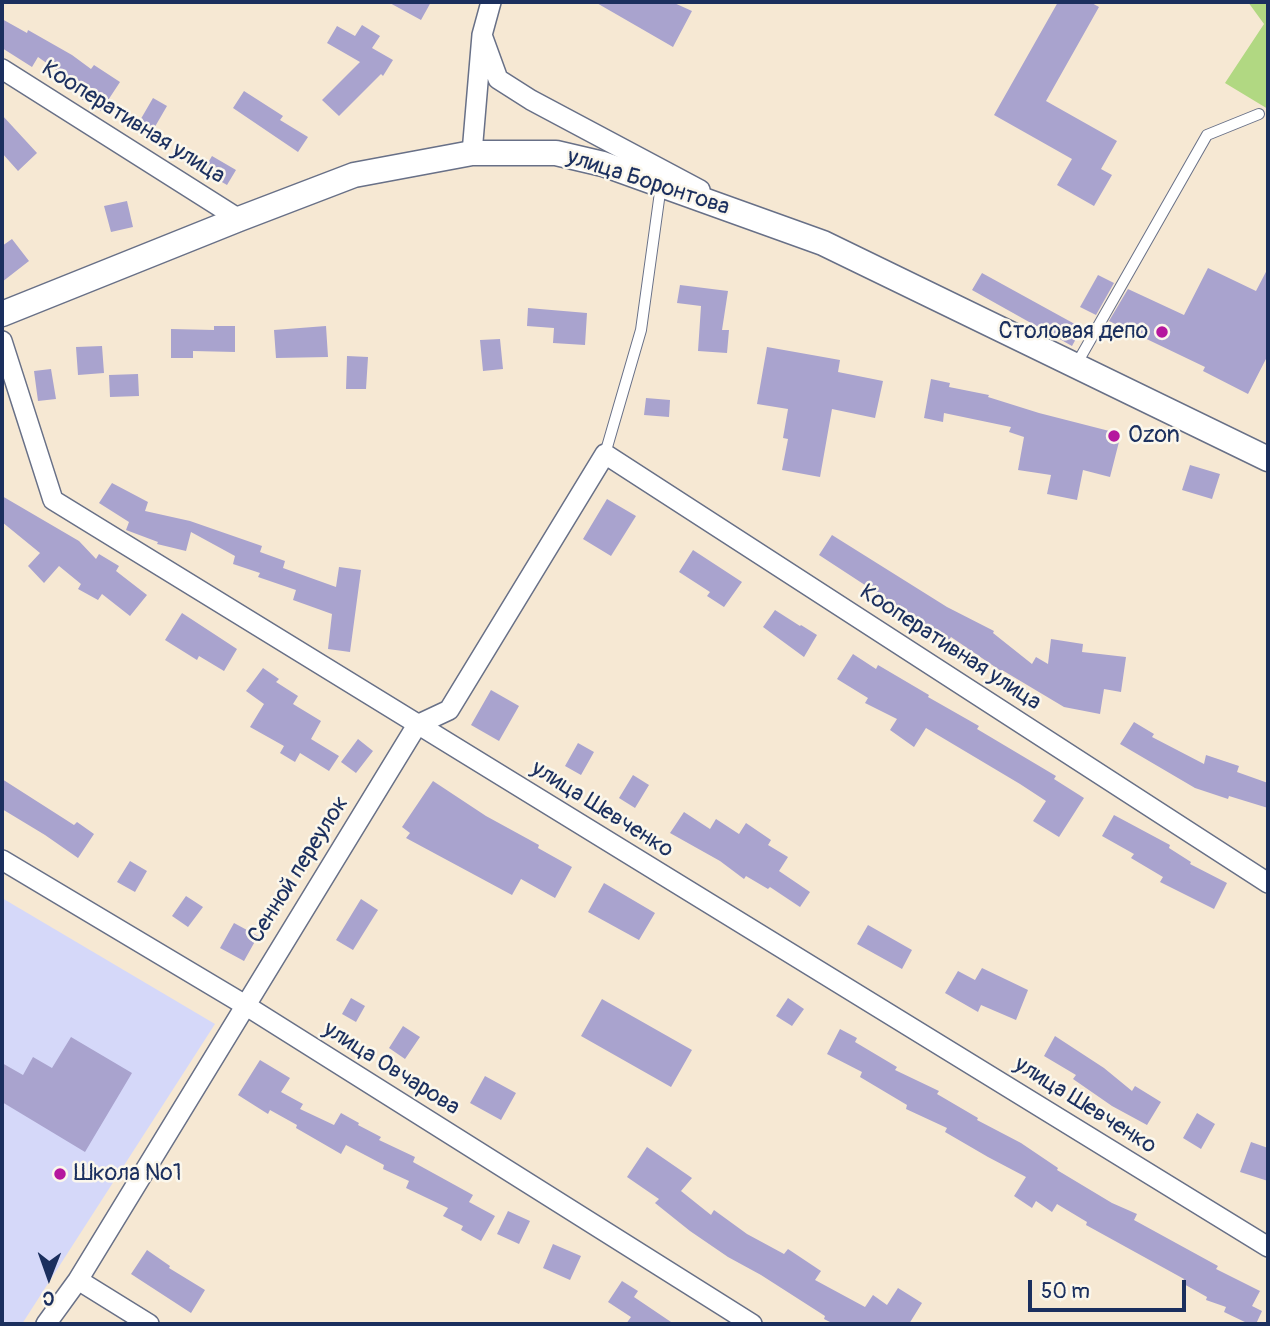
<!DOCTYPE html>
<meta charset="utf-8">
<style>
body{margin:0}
#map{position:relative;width:1270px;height:1326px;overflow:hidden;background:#f6e8d3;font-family:Pangolin,sans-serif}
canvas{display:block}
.frame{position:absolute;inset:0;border:4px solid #1b2f5e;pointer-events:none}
.north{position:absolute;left:14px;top:1242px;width:70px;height:70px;-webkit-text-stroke:5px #fbf7ec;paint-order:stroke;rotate:181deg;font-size:19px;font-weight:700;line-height:28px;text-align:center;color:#1b2f5e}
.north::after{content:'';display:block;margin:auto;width:24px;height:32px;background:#1b2f5e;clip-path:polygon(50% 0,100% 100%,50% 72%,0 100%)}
.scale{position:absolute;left:1028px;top:1280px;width:158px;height:32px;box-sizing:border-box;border:4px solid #1b2f5e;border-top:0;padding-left:9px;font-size:21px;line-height:24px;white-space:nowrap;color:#1b2f5e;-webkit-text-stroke:5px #fbf7ec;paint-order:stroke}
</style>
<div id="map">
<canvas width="1270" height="1326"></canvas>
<div class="frame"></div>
<div class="north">С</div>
<div class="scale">50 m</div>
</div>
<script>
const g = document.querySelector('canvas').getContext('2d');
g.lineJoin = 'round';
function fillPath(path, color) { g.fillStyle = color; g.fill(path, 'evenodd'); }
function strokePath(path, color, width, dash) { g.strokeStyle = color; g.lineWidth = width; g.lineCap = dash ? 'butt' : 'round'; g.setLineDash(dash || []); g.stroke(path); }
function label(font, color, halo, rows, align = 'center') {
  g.font = font + ' Pangolin,sans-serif'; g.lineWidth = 5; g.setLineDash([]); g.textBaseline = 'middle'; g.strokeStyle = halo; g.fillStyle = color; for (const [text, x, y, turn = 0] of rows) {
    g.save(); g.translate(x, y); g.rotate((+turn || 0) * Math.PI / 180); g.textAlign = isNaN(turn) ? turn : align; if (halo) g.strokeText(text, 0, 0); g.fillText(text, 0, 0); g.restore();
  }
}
fillPath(new Path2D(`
 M2,898L215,1024L22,1324H2Z`), '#d5d8f9');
fillPath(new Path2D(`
 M1248,2H1268V109L1225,83L1264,24Z`), '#b1d882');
fillPath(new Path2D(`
 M388,2H431L421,20Z
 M595,2H672L692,11L673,47Z
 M1058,2H1090L1099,7L1046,101L1117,141L1101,169L1112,175L1094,206L1057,185L1072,159L994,115Z
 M2,19L27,33L28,30L72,55L91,69L94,65L120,82L101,111L80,98L85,90L38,57L32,67L2,48Z
 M362,25L380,36L372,48L393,60L383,76L381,74L339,116L322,100L360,62L327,43L337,26L355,36Z
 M244,91L283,116L280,120L308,137L298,152L233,108Z
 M153,98L167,106L149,137L135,129Z
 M2,115L37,153L18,171L2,153Z
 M212,156L236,170L227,185L203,171Z
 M127,201L133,227L111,232L104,206Z
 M12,239L29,261L2,282V246Z
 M1208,268L1256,291L1268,268V355L1248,394L1203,371L1205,367L1109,321L1128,289L1184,315Z
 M982,273L1082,328L1072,346L972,290Z
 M1098,275L1114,283L1096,315L1080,307Z
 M680,285L728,291L722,330H729L727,353L698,351L701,306L677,303Z
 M528,308L587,313L585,345L553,343L554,328L527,326Z
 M214,326H235V352L193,351V358H171V329L214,330Z
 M326,326L328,357L276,358L274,330Z
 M500,339L503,369L483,371L480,340Z
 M102,346L104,373L78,375L76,347Z
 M767,347L840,360L838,372L883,381L875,418L832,409L820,477L782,470L788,439L783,438L788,409L757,404Z
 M347,356L368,357L366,389H346Z
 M51,369L56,399L38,401L34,371Z
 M138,374L139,396L110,397L109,375Z
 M931,379L950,383L949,387L989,395L988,397L1039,413L1121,434L1110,477L1083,470L1077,500L1047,494L1051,475L1018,470L1024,437L1009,432L1011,427L944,413L943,422L924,418Z
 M646,398L670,400L669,417L644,415Z
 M1190,465L1220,474L1212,499L1182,490Z
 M112,483L148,502L145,511L190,521L262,546L260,552L285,561L283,568L336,587L339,567L361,570L350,652L328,649L332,614L293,600L296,590L258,577L260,573L233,564L235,556L191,532L186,551L157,544L158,542L126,530L129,522L99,503Z
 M2,496L79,541L96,559L99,554L119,566L116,571L147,595L130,616L102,594L98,600L78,589L81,584L59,566L44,583L28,566L40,553L2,522Z
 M607,499L636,516L611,556L583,539Z
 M832,535L947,607L994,631L993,633L1032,664L1036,657L1048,664L1051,639L1083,644L1082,652L1126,657L1121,692L1104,689L1100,714L1064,707L1002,670L1001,671L951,637L949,640L819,555Z
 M693,550L742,582L724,607L707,596L710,592L679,572Z
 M775,610L800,626L801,625L817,635L804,657L763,627Z
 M182,613L237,649L224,671L199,656L197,660L165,640Z
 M853,654L876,669L878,665L929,695L928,697L979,726L977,729L1056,776L1054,779L1084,798L1059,837L1033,821L1046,801L1020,784L926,728L914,747L890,730L897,719L865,703L868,698L837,679Z
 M263,668L279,679L276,682L298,696L293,704L321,721L311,739L339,756L329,771L300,753L295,762L280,753L284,746L250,727L264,704L246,691Z
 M491,690L519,706L499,741L471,725Z
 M1134,722L1154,734L1152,737L1204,764L1206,755L1239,766L1237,772L1268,783V808L1229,796L1228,799L1195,788L1120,744Z
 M358,739L373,751L356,773L341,762Z
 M578,743L594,752L581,775L565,766Z
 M633,775L649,785L635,808L619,798Z
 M2,779L74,825L77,822L94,834L78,858L45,835L2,809Z
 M433,781L486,816L539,845L538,848L572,867L555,898L521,879L512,895L406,838L410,833L402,827Z
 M684,812L710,829L716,819L739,834L746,823L771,840L768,845L788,857L779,871L810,892L800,907L770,887L768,889L746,876L744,879L720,861L670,833Z
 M1114,815L1170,845L1169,848L1191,862L1190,864L1227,883L1214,909L1160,882L1163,877L1131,858L1134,854L1102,836Z
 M130,861L147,871L135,892L117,882Z
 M604,883L655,913L639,940L588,912Z
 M186,896L203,907L188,927L172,916Z
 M361,899L378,910L353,950L336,940Z
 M234,923L258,936L244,961L220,948Z
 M868,925L912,950L902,969L857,944Z
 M982,968L1028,990L1016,1020L981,1005L978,1012L945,993L958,971L975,980Z
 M351,998L365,1006L356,1022L342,1014Z
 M788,998L804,1009L792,1026L776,1016Z
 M602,999L692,1050L671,1087L581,1036Z
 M403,1026L420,1037L405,1059L389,1048Z
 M840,1029L857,1038L855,1042L897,1067L895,1070L939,1091L937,1094L978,1118L977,1120L1021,1143L1058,1168L1057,1170L1112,1203L1137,1214L1134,1220L1218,1266L1216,1269L1260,1291L1252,1306L1262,1311L1256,1324H1249L1224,1312L1226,1307L1206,1300L1207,1297L1182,1283L1184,1279L1086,1225L1087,1222L1057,1204L1052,1212L1036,1201L1032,1208L1014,1196L1026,1177L988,1157L945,1132L947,1128L906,1109L907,1105L860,1077L862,1072L827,1054Z
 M1055,1036L1104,1068L1132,1091L1135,1086L1161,1102L1147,1125L1112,1106L1073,1079L1076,1075L1044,1056Z
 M71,1037L132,1073L85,1152L2,1102V1063L23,1075L33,1057L52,1068Z
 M260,1060L290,1078L281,1092L303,1104L300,1109L334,1125L341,1113L359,1123L358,1125L381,1137L379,1140L415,1157L413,1162L473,1195L469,1202L495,1216L481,1241L461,1230L463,1226L443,1216L448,1208L406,1188L409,1181L383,1169L384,1165L346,1145L341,1154L296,1128L297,1125L270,1110L268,1114L238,1095Z
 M485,1076L516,1093L501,1120L470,1103Z
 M1197,1113L1215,1124L1201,1149L1183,1138Z
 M1251,1142L1268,1148V1181L1240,1172Z
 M647,1147L692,1178L681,1191L711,1215L714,1210L747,1234L784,1254L788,1249L821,1271L815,1280L865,1307L873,1295L887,1305L898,1288L922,1303L909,1324H834L824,1319L825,1316L761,1275L728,1257L690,1231L655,1203L659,1199L627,1177Z
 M508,1211L530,1221L519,1244L497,1234Z
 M553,1244L581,1256L570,1280L543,1268Z
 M147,1250L170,1266L169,1268L205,1290L191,1313L131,1274Z
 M622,1281L638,1291L634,1297L674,1324H626L631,1317L608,1302Z`), '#a9a3ce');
const service = new Path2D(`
 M1076,365L1207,135L1259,114
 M605,454L641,330L661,185`);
const minor = new Path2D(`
 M482,35L498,79L531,100L700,190
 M2,69L239,219
 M472,153L482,35L491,2
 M2,341L53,500L1268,1247
 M2,860L245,1005L752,1324
 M78,1280L149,1324
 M46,1324L78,1280L417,725L449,710L605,454L1268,883`);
const tertiary = new Path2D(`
 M2,314L239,219L354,175L472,153H556L603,164L823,243L1268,459`);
strokePath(service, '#687087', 12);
strokePath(minor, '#687087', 22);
strokePath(tertiary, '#687087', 27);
strokePath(service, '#fff', 10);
strokePath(minor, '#fff', 19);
strokePath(tertiary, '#fff', 24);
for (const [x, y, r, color] of [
 [1162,332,7,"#b5179e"],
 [1114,436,7,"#b5179e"],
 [60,1174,7,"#b5179e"]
]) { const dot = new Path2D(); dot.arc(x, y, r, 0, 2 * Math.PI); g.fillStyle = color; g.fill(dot); strokePath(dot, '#fbf7ec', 2.5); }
label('23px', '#1b2f5e', '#fbf7ec', [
 ["Кооперативная улица",133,123,32],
 ["улица Боронтова",648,183,18],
 ["Кооперативная улица",950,648,33],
 ["улица Шевченко",602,810,32],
 ["Сенной переулок",299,870,-58],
 ["улица Овчарова",391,1069,32],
 ["улица Шевченко",1085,1106,32]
]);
label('23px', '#1b2f5e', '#fbf7ec', [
 ["Столовая депо",1148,332,"right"],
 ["Ozon",1128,436],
 ["Школа №1",74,1174]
], 'left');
</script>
